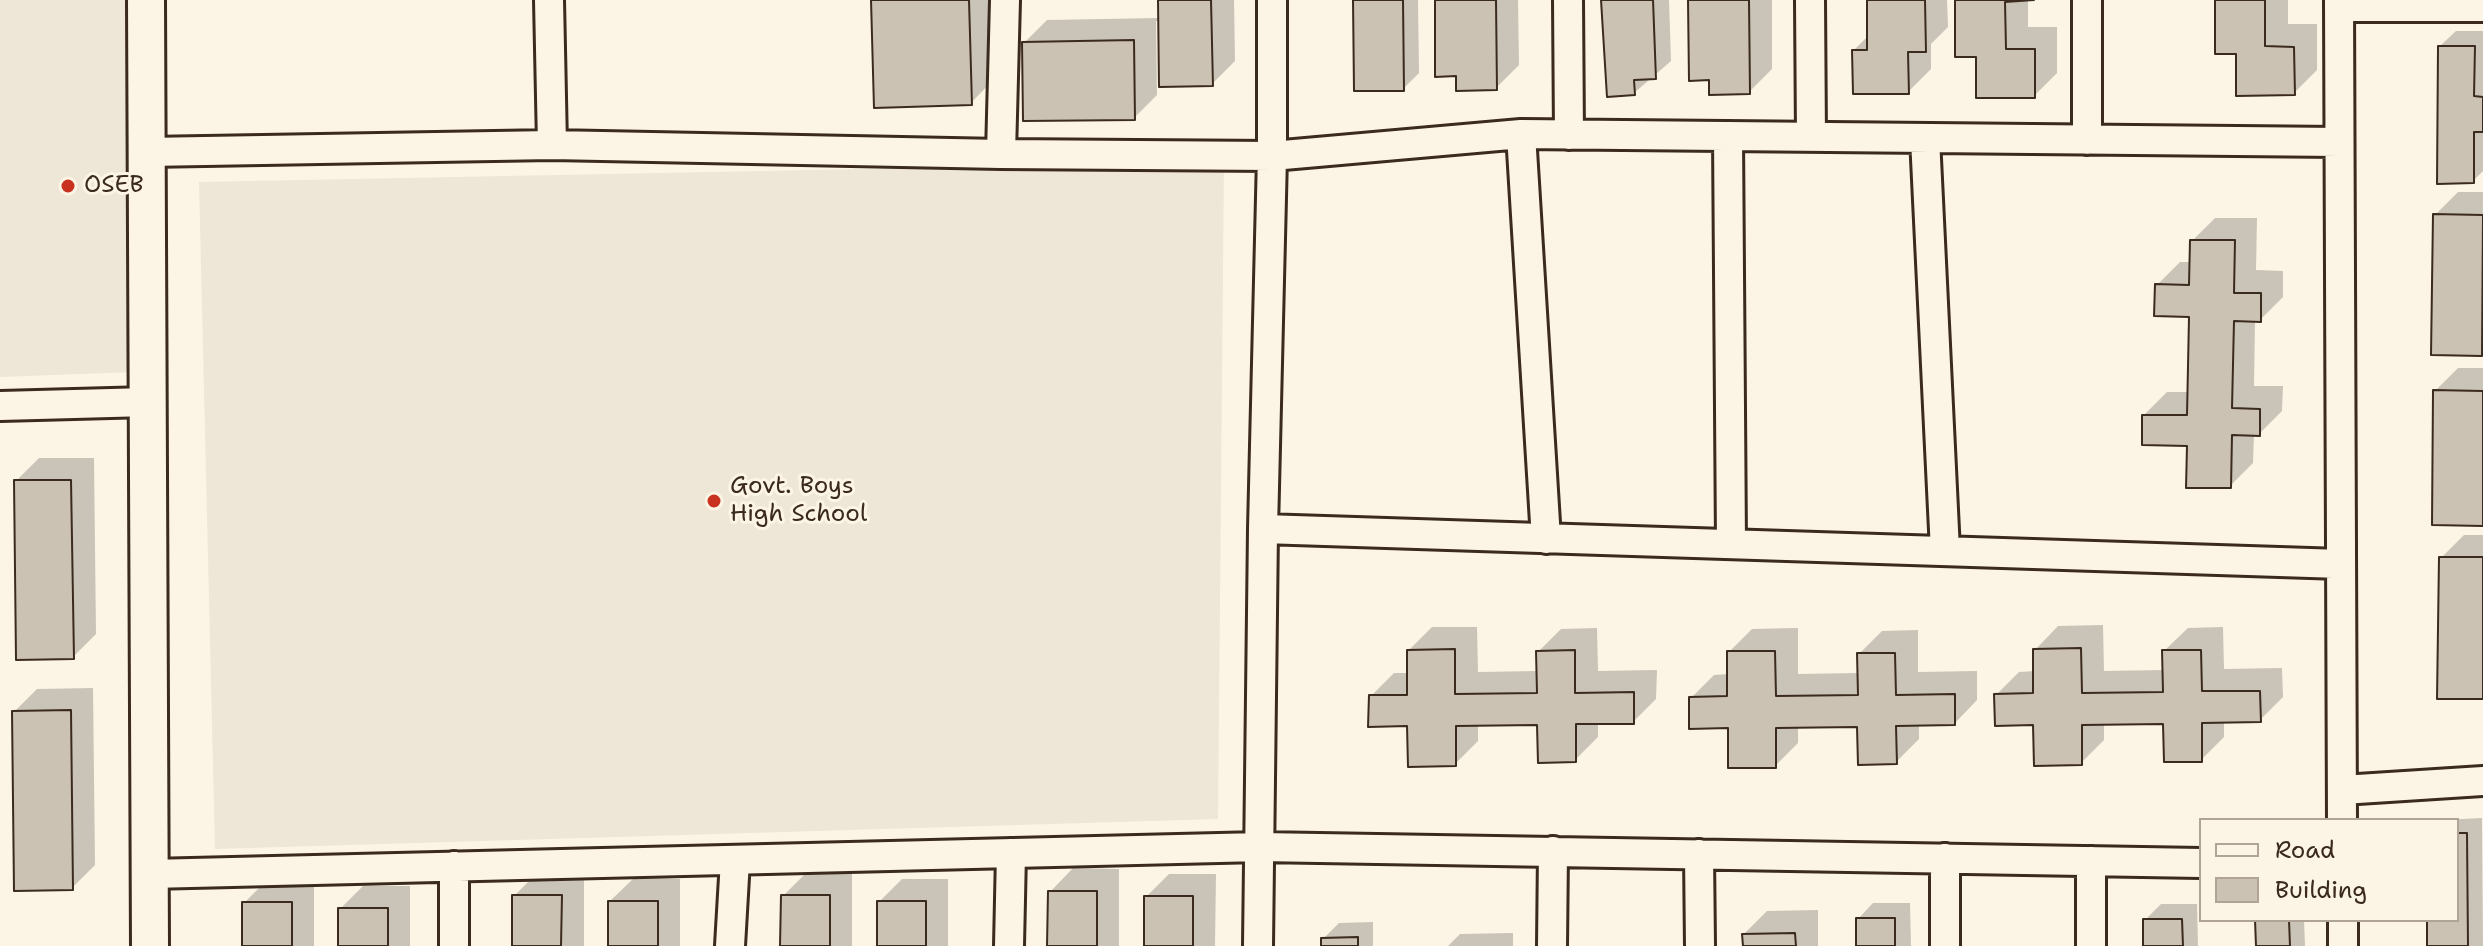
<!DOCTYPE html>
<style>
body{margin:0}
#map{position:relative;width:2483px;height:946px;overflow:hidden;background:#fcf5e5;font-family:"Shantell Sans",sans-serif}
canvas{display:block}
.legend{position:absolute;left:2199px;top:818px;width:260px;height:104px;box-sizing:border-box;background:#fcf5e5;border:2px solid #afa495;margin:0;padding:10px 14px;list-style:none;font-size:24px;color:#3b2a1e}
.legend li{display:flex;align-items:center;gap:16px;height:40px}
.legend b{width:40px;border:2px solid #afa495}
</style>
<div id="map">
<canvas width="2483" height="946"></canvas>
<ul class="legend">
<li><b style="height:10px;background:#fcf5e5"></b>Road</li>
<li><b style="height:22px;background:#ccc2b3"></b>Building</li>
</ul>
</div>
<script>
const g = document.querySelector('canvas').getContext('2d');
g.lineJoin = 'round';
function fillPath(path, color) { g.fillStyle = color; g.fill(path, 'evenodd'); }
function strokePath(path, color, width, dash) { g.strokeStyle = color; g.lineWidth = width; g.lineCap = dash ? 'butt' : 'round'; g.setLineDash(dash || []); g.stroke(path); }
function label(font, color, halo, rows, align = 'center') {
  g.font = font + ' "Shantell Sans",sans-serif'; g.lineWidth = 6; g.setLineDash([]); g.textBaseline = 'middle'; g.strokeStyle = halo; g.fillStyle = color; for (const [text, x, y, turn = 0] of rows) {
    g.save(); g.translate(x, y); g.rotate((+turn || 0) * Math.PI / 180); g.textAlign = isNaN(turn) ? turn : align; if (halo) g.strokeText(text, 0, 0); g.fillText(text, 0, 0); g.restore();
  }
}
fillPath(new Path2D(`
 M0,0H139L134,372L0,377Z
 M1224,162L1218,819L215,849L199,182Z`), '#eee6d6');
fillPath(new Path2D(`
 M873,0H992L994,79L971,103Z
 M1160,0H1234L1235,61L1212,84L1160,21H1156L1157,95L1134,118L1024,43L1047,20L1160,18Z
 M1355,0H1418L1419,73L1403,89Z
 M1437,0H1518L1519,65L1496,88L1458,74Z
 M1605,0H1669L1671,61L1634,93Z
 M1690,0H1772V69L1749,92L1711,78Z
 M1869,0H1947L1948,27L1931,44V69L1908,92L1854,50L1869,35Z
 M1957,0H2028V27H2057V73L2034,96L1978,55Z
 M2217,0H2288V24H2317V70L2294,93L2238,52Z
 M2456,31H2483V171L2473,181L2440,46Z
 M2458,192H2483L2482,354L2435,215Z
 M2215,218H2257L2256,270L2283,271V297L2260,320H2255L2254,386H2283L2282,411L2259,434H2254L2253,463L2230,486L2189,444L2144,415L2167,392H2189L2191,315L2157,285L2180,262H2191L2192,241Z
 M2458,368H2483V524L2435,391Z
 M39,458H94L96,634L73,657L16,481Z
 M2464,535H2483V697L2441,558Z
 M2103,625L2104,671L2165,670L2164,651L2188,628L2223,627L2224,669L2282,668L2283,697L2260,720L2224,721V737L2201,760L2165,722L2104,723V740L2081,763L2035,723L1996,695L2019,672L2035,671V650L2058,626Z
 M1432,627H1477L1478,672L1538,671V652L1561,629L1597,628L1598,671L1657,670L1656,699L1633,722H1598V737L1575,760L1539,723H1478V741L1455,764L1409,724L1371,696L1394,673H1409V650Z
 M1798,628V674L1859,673V654L1882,631L1918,630V672L1977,671V700L1954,724H1919V739L1896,762L1859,725L1798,726V743L1775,766L1691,698L1714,675L1729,674V652L1752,629Z
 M93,688L95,865L72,888L14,712L37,689Z
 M2482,818L2483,946H2429V920H2457V820H2442Z
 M1073,868L1119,869V946H1049L1050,892Z
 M537,873H584V946H514V896Z
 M806,873H852V946H782L783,896Z
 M1169,874H1216L1215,946H1146V897Z
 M634,878L680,879V946H610V901Z
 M902,879H948V946H879V902Z
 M267,880H314V946H244V903Z
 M363,886H410V946H340V909Z
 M1873,903H1910L1911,946H1858V919Z
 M2161,904H2197L2198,946H2145V920Z
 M1818,910V946H1744V934L1767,911Z
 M2257,920H2304L2305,946H2258Z
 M1373,922V946H1323V939L1339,923Z
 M1513,933V946H1448L1460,934Z`), '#0003');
const building = new Path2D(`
 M871,0H969L972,105L874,108Z
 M1158,0H1211L1213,86L1159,87Z
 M1353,0H1403L1404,91H1354Z
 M1435,0H1496L1497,90L1456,91V76L1435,77Z
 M1601,0H1653L1656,79L1634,80L1635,95L1607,97Z
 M1688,0H1749L1750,94L1709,95V80L1689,81Z
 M1867,0H1925L1926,52H1908L1909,94H1853L1852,50H1867Z
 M1955,0H2034L2005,2L2006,49H2035V98H1976V57H1955Z
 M2215,0H2265V46L2294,47L2295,95L2236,96V54H2215Z
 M1134,40L1135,120L1023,121L1022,42Z
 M2438,46H2475L2474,96L2483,97V132H2474V183L2437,184Z
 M2433,214L2483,215L2482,356L2431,355Z
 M2190,240H2235L2234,293H2261V322L2234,321L2232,408L2260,409V436L2232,435L2231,488H2186L2187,446L2142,445V415H2187L2189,317L2154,316L2155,284L2189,285Z
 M2433,390L2483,391V526L2432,525Z
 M14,480H71L74,659L16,660Z
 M2439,557H2483V699H2437Z
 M2081,648L2082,693L2163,692L2162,650H2201L2202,691H2260L2261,722L2202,723V762H2164L2163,724L2082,725V765L2034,766L2033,725L1995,726L1994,694L2033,693V649Z
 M1455,649V694L1537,693L1536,651L1575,650V693L1634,692V724H1576V762L1538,763L1537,725L1456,726V766L1408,767L1407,726L1368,727L1369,695H1407V650Z
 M1727,651H1775L1776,696L1858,695L1857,653H1895L1896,695L1955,694V725L1896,726L1897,764L1858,765L1857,727L1776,728V768H1728V728L1689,729V697L1727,696Z
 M71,710L73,890L14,891L12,711Z
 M2457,833H2467L2468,946H2427V920H2457Z
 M1048,891H1097V946H1047Z
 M512,895H562L561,946H512Z
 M781,895H830V946H780Z
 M1144,896H1193V946H1144Z
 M608,901H658V946H608Z
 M877,901H926V946H877Z
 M242,902H292V946H242Z
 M338,908H388V946H338Z
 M1856,918H1895V946H1856Z
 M2143,919H2182L2183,946H2143Z
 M2255,920H2289L2290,946H2256Z
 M1795,933L1796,946H1743L1742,934Z
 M1358,937V946H1321V938Z`);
fillPath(building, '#ccc2b3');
strokePath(building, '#3b2a1e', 2);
const minor = new Path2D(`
 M549,0L552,145
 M1568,0L1569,135
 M1810,0L1811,137
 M2339,0L2342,820
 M2339,7H2483
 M1521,134L1546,539
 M1728,136L1731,544
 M1925,138L1945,551
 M2087,140V0
 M147,152L552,145L1001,154L1272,156L1521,134L2339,142
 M1001,154L1005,0
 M0,406L148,402
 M1263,529L2341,564
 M2342,790L2483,781
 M1699,854L1700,946
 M150,874L1260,847L2201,863
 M2343,920V946
 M454,946V866
 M730,946L735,860
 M1009,946L1011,853
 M1258,946L1263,529L1272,156V0
 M1552,946L1553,851
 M1945,946V858
 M2091,946V861`);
const tertiary = new Path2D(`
 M146,0L150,946`);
strokePath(minor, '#3b2a1e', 34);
strokePath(tertiary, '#3b2a1e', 42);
strokePath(minor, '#fcf5e5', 28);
strokePath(tertiary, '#fcf5e5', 36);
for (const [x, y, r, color] of [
 [68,186,8,"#c8321e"],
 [714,501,8,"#c8321e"]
]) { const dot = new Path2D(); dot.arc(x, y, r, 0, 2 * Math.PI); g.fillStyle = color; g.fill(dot); strokePath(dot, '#fcf5e5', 3); }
label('24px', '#3b2a1e', '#fcf5e5', [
 ["OSEB",84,186],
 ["Govt. Boys",730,487],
 ["High School",730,515]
], 'left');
</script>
